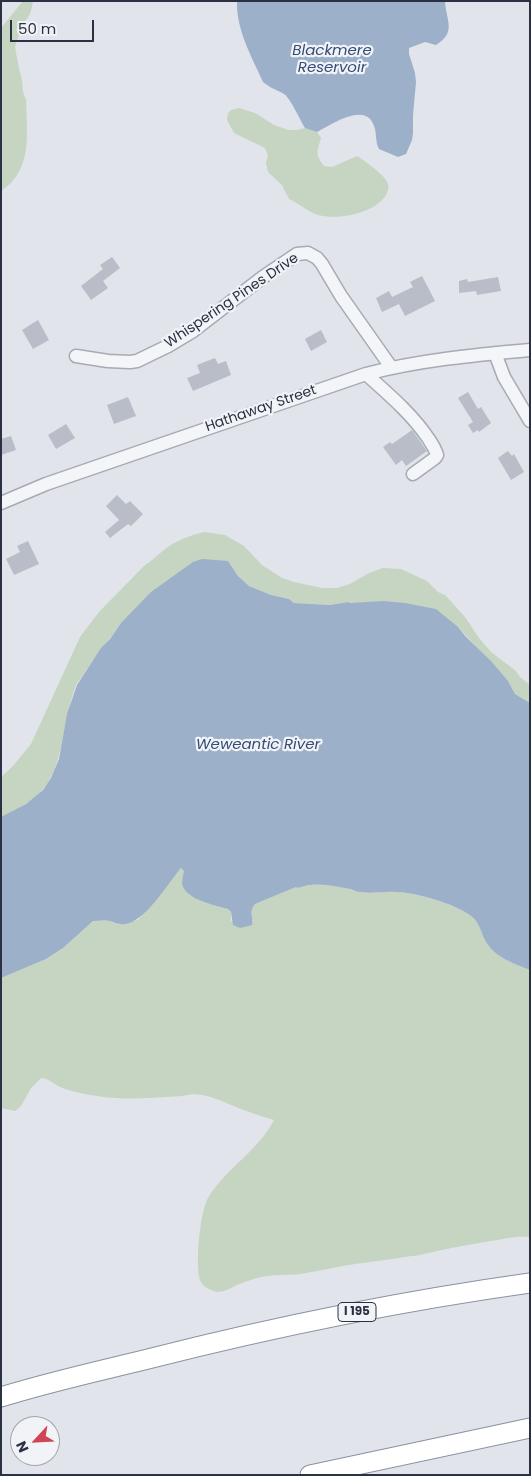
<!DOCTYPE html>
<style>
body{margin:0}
#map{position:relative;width:531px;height:1476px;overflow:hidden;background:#e1e4ea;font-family:Poppins,sans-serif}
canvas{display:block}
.frame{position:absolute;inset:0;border:2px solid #293142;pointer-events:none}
.north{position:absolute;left:10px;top:1416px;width:50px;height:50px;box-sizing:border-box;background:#f1f3f7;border:1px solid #a1a5af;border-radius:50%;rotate:245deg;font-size:14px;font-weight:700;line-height:20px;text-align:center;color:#293142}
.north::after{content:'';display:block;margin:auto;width:18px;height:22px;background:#d04553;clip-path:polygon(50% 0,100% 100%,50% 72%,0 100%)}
.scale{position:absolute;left:10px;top:20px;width:84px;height:22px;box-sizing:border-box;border:2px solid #293142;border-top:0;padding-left:6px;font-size:15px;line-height:18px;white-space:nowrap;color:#293142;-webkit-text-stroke:4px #f1f3f7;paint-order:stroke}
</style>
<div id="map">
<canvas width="531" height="1476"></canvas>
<div class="frame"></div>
<div class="north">N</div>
<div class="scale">50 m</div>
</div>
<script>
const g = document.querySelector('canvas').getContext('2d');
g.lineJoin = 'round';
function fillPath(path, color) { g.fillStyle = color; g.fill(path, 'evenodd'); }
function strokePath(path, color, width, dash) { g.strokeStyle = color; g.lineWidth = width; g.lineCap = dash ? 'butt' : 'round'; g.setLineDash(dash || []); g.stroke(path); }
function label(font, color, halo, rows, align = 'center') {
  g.font = font + ' Poppins,sans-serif'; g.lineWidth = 4.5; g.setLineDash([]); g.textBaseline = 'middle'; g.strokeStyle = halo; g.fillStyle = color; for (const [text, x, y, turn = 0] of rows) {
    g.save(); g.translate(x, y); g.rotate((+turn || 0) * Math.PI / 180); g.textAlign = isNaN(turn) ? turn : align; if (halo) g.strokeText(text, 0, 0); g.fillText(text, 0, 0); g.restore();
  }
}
fillPath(new Path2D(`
 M23,1L33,2L30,14L21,28L15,47L19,69L22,80L23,92L26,100C27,133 33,170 1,191V28Z
 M239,108L255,113L274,125L288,130H297L305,128L317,132L321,138C317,152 315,154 324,166L332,167L357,156C364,160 386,176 388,184C389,188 388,192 386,195C375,213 342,219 323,216C309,214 301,204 289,199L282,185L268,172L266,163L268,155L265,148L234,133L227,120L228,113L231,110Z
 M205,532L225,535L244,546L262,565L282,578L294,582L322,588H337L350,584L369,573L383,568L401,569L416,576L427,581L438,592L445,595L465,617L479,638L491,652L516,671L520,677L530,685V703L515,694L508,681L458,627L348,602L330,605L294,603L289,599L271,595L249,586L238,576L228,561L121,623C110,639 98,653 87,669C84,674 79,680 76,685C71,698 68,713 65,726C56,777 50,795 1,817V777L13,766L31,744L80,637L99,612L145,565C152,561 157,555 164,550C175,541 190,535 205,532Z
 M181,868L184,871L182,883L200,900L228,909L231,912V921L253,922C251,914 250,911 255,904L296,887L298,888C315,881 332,886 350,889C354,890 358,892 361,892C372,894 384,891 396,892C415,892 456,904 471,916C480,922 481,934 486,942C496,958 513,963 530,970V1237C517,1235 504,1239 491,1241C465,1245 440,1250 415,1256H411C388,1260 366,1262 343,1266C331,1268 319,1271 306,1273C291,1276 276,1274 261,1277C254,1279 246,1281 239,1284C230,1288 221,1295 211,1290C206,1288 202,1285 200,1280C195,1264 200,1212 208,1198C226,1168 258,1151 274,1120C264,1117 254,1114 244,1110C226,1104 203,1089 183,1096C150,1098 117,1101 85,1094C76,1092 66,1090 58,1086C51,1082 50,1079 41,1078L31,1088L21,1106L15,1111L1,1108V978L46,959L63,948L93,921H109L118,924L138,920L158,898L168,883Z`), '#c6d4c2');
fillPath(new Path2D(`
 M237,1H445C446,21 457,32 436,45L425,42L409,48V54L415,73L416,82L413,115V133L412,140L406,154L398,157L379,149C375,142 377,133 374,126C366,101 332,124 317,132L305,128C300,120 291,99 284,94C277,90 270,88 263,82C252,57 236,30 237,1Z
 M202,559L228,561L238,576L249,586L271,595L289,599L294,603L330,605L348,602L351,603L383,601L405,603L436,609L458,627L466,637L491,661L508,681L515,694L530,703V970C513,963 496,958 486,942C481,934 480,922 471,916C456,904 415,892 396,892C384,891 372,894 361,892C357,892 354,890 350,889C332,886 315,881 298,888L296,887L255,904C248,914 254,915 252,925L240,928L233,925L231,912L228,909C215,905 186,900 182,884C182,880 183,875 184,871L181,868C168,883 144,924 124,924C119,925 114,922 109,921C104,920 98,921 93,921L63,948L46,959L1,978V817L26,804L43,790L51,778L59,759L67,714L77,685L101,648L110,639L121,623L151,592L193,562Z`), '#9cb0ca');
fillPath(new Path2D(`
 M112,257L120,268L103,281L108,288L91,300L81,286L103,269L100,265Z
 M422,276L435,301L405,316L399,304L382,312L376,298L389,291L392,297L413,287L410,282Z
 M498,277L501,291L477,295L476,291L459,293V281L467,279L468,282Z
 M38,320L49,340L33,349L22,330Z
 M321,330L327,342L311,351L305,339Z
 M215,358L218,364L226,361L231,375L193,391L187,378L200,373L197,365Z
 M468,392L478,409L481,407L491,423L479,432L478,430L473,433L468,425L473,422L458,398Z
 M128,397L136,416L114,424L107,405Z
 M66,424L75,438L56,449L48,435Z
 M412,430L427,451L406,466L402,460L396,465L383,447L390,442L392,444Z
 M11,436L16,450L1,455V439Z
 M508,451L512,456L514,454L524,472L511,480L498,458Z
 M117,495L126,504L130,501L143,514L131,526L128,524L110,538L105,532L119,520L106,506Z
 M28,541L39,564L14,575L6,559L20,552L17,546Z`), '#b8bdc7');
const minor = new Path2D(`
 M495,353L504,377L530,421
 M76,356L108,361L130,362L137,361L168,346L193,331L263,277L297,254L308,253L317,258L322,264L341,296L391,367
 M366,374C388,394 411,413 428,438C432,444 435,448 437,455L435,458L413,474
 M1,503L46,484L366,374C420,360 474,355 530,350`);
const highway = new Path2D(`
 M1,1397C49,1382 99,1371 148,1359C274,1327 401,1301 530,1283
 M310,1475L530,1428`);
strokePath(minor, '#a6abb4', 15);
strokePath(highway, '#8991a1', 21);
strokePath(minor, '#f4f5f8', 12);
strokePath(highway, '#fff', 19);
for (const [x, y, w] of [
 [357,1312,38]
]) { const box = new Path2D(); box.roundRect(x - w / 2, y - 9.5, w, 19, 4); g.fillStyle = '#f1f3f7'; g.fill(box); strokePath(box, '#293142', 1); }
label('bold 12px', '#293142', null, [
 ["I 195",357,1312]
]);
label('14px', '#293142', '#f1f3f7', [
 ["Whispering Pines Drive",232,301,-34],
 ["Hathaway Street",261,409,-19]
]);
label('italic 15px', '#334d77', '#f1f3f7', [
 ["Blackmere",332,51],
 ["Reservoir",332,68],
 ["Weweantic River",258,745]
]);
</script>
